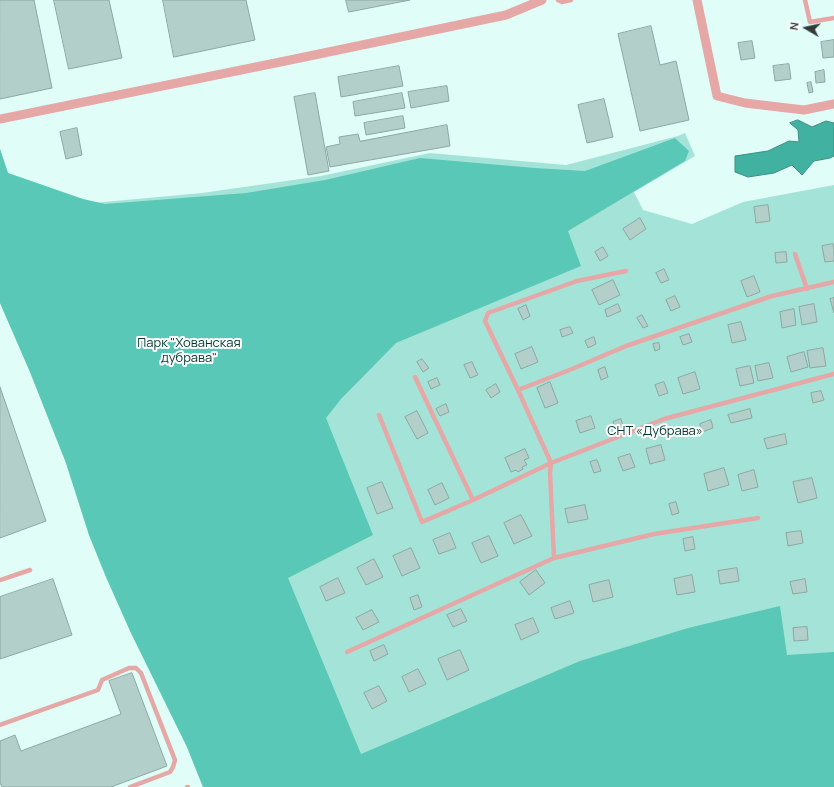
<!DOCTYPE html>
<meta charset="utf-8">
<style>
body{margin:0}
#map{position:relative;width:834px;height:787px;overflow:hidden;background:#e1fdf7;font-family:Manrope,sans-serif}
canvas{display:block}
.north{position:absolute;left:786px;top:8px;width:40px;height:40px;-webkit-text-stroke:3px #fff;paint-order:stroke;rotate:279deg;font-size:11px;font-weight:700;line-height:16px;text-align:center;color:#313c3a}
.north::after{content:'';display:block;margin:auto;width:14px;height:18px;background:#313c3a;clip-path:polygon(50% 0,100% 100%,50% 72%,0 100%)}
</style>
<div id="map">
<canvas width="834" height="787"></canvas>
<div class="north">N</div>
</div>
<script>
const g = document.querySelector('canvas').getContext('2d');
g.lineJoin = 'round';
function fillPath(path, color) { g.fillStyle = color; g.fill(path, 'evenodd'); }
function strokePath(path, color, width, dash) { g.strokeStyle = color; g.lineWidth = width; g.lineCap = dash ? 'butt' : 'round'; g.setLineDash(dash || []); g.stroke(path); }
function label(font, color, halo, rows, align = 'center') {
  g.font = font + ' Manrope,sans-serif'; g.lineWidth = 4; g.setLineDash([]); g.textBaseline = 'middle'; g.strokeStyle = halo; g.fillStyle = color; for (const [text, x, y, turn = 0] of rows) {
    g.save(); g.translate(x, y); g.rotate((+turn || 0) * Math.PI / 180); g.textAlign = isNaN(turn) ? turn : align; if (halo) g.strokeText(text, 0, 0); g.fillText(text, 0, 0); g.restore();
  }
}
fillPath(new Path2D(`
 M685,133L695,156L634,192L643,210L692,224L743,202L834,185V787H203L187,747L131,633L106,577L89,535L66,463L30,372L0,303V149L8,173L93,203L202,193L321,176L430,153L566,165L678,136Z`), '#a4e4d8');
fillPath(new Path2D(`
 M675,138L689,151L685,161L568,231L581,266L396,343L341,399L326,418L373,535L288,578L361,754L580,661L688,628L780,606L787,655L834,652V787H203L187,747L131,633L106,577L89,535L66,463L30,372L0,303V149L8,173L83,199L105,204L246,193L325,180L420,158L535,168L585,171Z`), '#5ac8b7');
const water = new Path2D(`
 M798,120L812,127L826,121L834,123V156L830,158L814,161L802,175L792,165L774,173L748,177L735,172V156L768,151L789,141L799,142L798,130L790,123Z`);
fillPath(water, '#41b2a1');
strokePath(water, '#3c8f82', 1);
const building = new Path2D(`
 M0,0H34L52,88L0,99Z
 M54,0H109L122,58L69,69Z
 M163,0H246L255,40L174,57Z
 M346,0H410L349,12Z
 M651,26L660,65L676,61L689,120L640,131L618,34Z
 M834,40V57L823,58L821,42Z
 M752,41L755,58L741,60L738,43Z
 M789,64L791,79L775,81L773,66Z
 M399,66L403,86L341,97L338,77Z
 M824,70L825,82L816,83L815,72Z
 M811,82L813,92L809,93L807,83Z
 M447,86L449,101L411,108L408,92Z
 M315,93L329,171L308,175L294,97Z
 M402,93L405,108L355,116L353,102Z
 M604,99L613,137L587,143L578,105Z
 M403,116L405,128L366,135L364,123Z
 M447,125L450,146L330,167L326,147L340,144L339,137L358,134L360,141Z
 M77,128L82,155L66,159L60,132Z
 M768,205L770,221L756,223L754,207Z
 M640,218L646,229L630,240L623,229Z
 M833,244L834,249V261L825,262L822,246Z
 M603,247L608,256L600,261L595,252Z
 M786,252L787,262L776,263L775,253Z
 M664,269L669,280L661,283L656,273Z
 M754,276L760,292L747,297L741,281Z
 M613,280L620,295L599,305L592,290Z
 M675,296L680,307L671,311L666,300Z
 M834,298V313L830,299Z
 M618,304L621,311L607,317L605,310Z
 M814,304L817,322L802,325L799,307Z
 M526,305L530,316L523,320L518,309Z
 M794,309L796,325L782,328L780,312Z
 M642,315L648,326L643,328L637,318Z
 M741,322L746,340L732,343L728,325Z
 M570,327L573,333L562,337L560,330Z
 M689,334L692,342L683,345L680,337Z
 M594,337L596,344L588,348L585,341Z
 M659,343L660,349L655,351L653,344Z
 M532,347L538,362L521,369L515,354Z
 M823,348L826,366L810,368L807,351Z
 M804,352L808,367L791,372L787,357Z
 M422,359L429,368L423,372L417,362Z
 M472,362L478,375L470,378L464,365Z
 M769,363L773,378L758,381L755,366Z
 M750,366L754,383L740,386L736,369Z
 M605,367L608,377L601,380L598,370Z
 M695,372L700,389L683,394L678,378Z
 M437,378L440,385L431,389L428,382Z
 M550,382L558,403L545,408L537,388Z
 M664,382L668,393L659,396L655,385Z
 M496,384L500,392L491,398L486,390Z
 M0,387L46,521L0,538Z
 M821,391L824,400L813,403L811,393Z
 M446,404L449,412L440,416L436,409Z
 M750,409L752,418L731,423L728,415Z
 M417,411L428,433L417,439L405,417Z
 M591,416L595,428L580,433L576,421Z
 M621,419L623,426L615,429L613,422Z
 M711,420L713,428L702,432L700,424Z
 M785,434L787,444L767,449L764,439Z
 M661,445L665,460L650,464L646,449Z
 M525,449L529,458L524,460L527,465L522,467L523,469L518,472L516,470L511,472L505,458Z
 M630,454L635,467L623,471L618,458Z
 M597,460L601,471L594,473L590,462Z
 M724,468L729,485L708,491L704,474Z
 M754,470L758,487L742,491L738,475Z
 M812,478L817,498L798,503L793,482Z
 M382,482L393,508L377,514L367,488Z
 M442,483L449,498L435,505L428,490Z
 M676,502L679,513L672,515L669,504Z
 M585,505L588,519L568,523L565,509Z
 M521,515L532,536L514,544L504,523Z
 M801,531L803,543L788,546L786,533Z
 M450,533L456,548L439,554L433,540Z
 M489,536L498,556L481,563L472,543Z
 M693,537L695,549L685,551L683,539Z
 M411,548L420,568L402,576L393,556Z
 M374,559L383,577L366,585L357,568Z
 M737,568L739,581L720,584L718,571Z
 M536,570L545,583L529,595L520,582Z
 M692,575L695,592L677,595L674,579Z
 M338,578L345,593L326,601L320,587Z
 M53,579L72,635L0,659V597Z
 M805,579L807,592L793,594L790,582Z
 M609,580L613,597L593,602L589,585Z
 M418,595L422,607L414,610L410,598Z
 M570,601L574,613L555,619L551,608Z
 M461,609L467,621L453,627L447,615Z
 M372,610L379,622L363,630L356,618Z
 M533,618L539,632L521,640L515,625Z
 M807,627L808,640L794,641L793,628Z
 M384,645L388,654L374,661L370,651Z
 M460,650L469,670L447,680L438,659Z
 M418,669L426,684L409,692L402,677Z
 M132,673L167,766L111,787H2L0,783V741L15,735L21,751L121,714L109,681Z
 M379,686L387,701L372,709L364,693Z`);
fillPath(building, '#b3cfc9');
strokePath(building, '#8da8a2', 1);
strokePath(new Path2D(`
 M558,0L562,2L571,0
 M805,0L810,22L834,18
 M795,254L807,289
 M415,377L473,500
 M518,390L572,369L626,346L772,296L834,282
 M379,415L422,522L473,500L551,463L664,419L834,374
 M554,558L654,534L758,518
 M0,580L30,570
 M347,652L554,558L550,473L551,463L518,390L485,321L488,313L577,281L626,271
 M0,725L98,690L102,680L129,668H136L141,673L175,760L173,767L170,772L130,787
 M187,787H188`), '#e6a7a7', 4.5);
strokePath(new Path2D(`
 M697,0L717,96L745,103L804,110L834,104
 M0,119L295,59L506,15L542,0`), '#e6a7a7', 9);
label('13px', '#023831', '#fff', [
 ["Парк \"Хованская",189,343],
 ["дубрава\"",189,358],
 ["СНТ «Дубрава»",655,431]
]);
</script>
